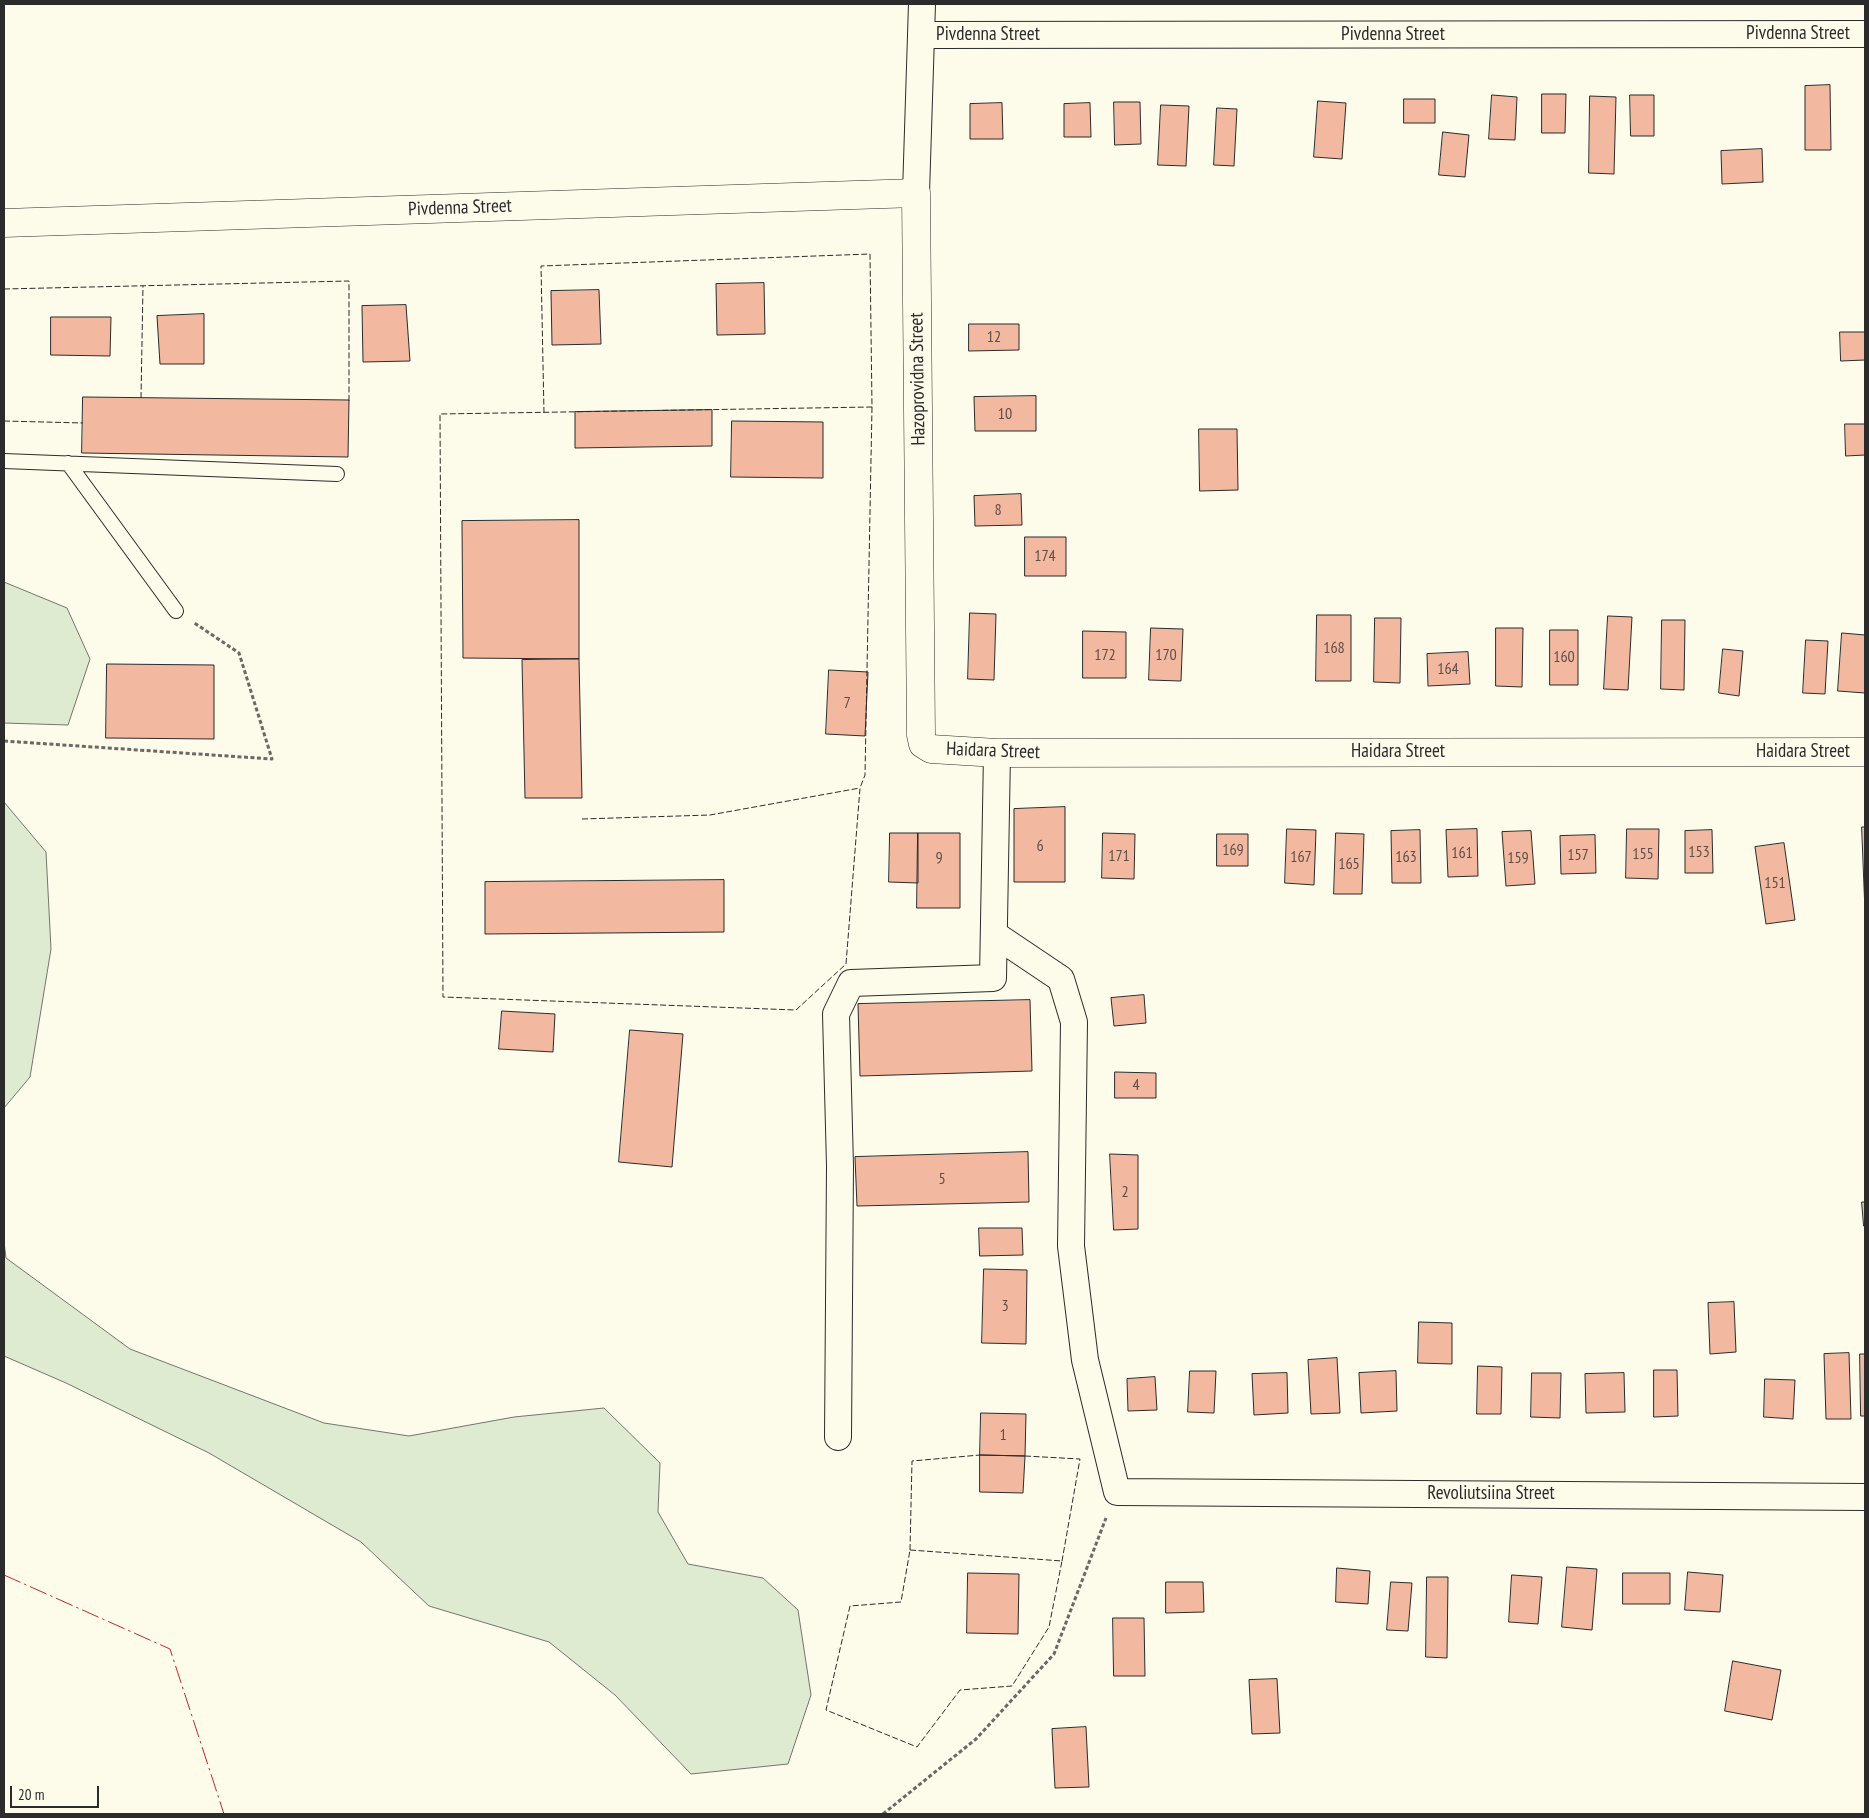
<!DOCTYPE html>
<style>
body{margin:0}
#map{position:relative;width:1869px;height:1818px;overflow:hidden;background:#fdfbea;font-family:"PT Sans Narrow",sans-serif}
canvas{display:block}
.frame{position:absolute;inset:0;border:5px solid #2b2b2b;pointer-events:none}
.scale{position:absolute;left:10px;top:1786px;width:89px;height:22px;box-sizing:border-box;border:2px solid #2b2b2b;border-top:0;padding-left:6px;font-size:15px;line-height:18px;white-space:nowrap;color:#2b2b2b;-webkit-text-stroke:4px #fdfbea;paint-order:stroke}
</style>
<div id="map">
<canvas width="1869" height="1818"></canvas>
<div class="frame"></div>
<div class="scale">20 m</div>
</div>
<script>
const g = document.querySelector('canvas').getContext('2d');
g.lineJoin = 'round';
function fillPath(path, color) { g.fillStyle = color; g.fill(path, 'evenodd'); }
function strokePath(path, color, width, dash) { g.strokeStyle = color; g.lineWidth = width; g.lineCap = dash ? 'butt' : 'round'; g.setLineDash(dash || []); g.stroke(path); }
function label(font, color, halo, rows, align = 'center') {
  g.font = font + ' "PT Sans Narrow",sans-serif'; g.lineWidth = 4; g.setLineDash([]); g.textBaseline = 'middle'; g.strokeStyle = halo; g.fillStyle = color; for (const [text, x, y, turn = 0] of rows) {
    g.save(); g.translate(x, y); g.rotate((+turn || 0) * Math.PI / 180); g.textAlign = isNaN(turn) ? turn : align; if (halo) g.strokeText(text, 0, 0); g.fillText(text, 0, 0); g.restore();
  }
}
const green = new Path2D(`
 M4,582L67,608L90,659L68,725L4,723Z
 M4,802L46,852L51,949L30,1077L4,1108Z
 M4,1242L6,1258L130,1349L324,1423L409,1436L514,1417L604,1408L660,1463L658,1512L688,1564L763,1578L798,1610L811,1695L788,1764L691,1774L615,1695L549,1642L429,1606L361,1542L209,1453L66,1383L4,1356Z`);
fillPath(green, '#deebd1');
strokePath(green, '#74746e', 1);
const building = new Path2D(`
 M1830,85L1831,150H1805V86Z
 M1542,94H1566L1565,133H1542Z
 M1492,95L1517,97L1515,140L1489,139Z
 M1630,95H1654V136H1631Z
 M1590,96L1616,97L1614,174L1589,173Z
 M1404,99H1435V123H1404Z
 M1318,101L1346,103L1342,159L1314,157Z
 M1114,102H1140L1141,144L1115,145Z
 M1002,103L1003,139H970V104Z
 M1090,103L1091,137H1064V104Z
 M1161,105L1189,106L1186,166L1158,165Z
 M1217,108L1237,109L1234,166L1214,165Z
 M1443,132L1469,135L1465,177L1439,175Z
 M1762,149L1763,182L1722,184L1721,151Z
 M764,283L765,334L717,335L716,284Z
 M599,290L601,344L552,345L551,291Z
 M406,305L410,361L363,362L362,306Z
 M204,314V364H160L157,316Z
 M51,317H111L110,356L51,355Z
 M969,324H1019V350L969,351Z
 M1840,332H1865V360L1841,361Z
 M1036,396V431H975L974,397Z
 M83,397L349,400L348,457L82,453Z
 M712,410V446L575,448V412Z
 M732,421L823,422V478L731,477Z
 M1845,424H1865V455L1846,456Z
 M1199,429H1237L1238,490L1200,491Z
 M1021,494L1022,525L975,526L974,496Z
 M579,520V659L463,658L462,521Z
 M1025,537H1066V576H1025Z
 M970,613L996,614L994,680L968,679Z
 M1317,615H1351V681H1316Z
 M1608,616L1632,617L1628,690L1604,689Z
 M1375,618H1401L1400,683L1374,682Z
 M1662,620H1685L1684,690L1661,689Z
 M1151,628L1183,629L1181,681L1149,680Z
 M1496,628H1523L1522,687L1496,686Z
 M1550,630H1578V685H1550Z
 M1083,631L1126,632V678H1083Z
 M1842,633L1865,635V693L1838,691Z
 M1806,640L1828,641L1825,694L1803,693Z
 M1723,649L1743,651L1739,696L1719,693Z
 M1468,652L1470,684L1428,686L1427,654Z
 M579,659L582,798H525L522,660Z
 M107,664L214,665V739L106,738Z
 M829,670L868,672L865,736L826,734Z
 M1065,807V882H1014V809Z
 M1862,827H1865V911Z
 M1287,829L1316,830L1314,885L1285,883Z
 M1477,829L1478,876L1448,877L1446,830Z
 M1627,829H1659L1658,879L1626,878Z
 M1420,830L1421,883H1392L1391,831Z
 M1712,830L1713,873H1685V831Z
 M1531,831L1535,884L1506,886L1502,832Z
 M890,833H918V883L889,882Z
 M918,833H960V908H917Z
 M1103,833L1135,834L1134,879L1102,878Z
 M1336,833L1364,834L1362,894H1334Z
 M1217,834H1248V866H1217Z
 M1595,835L1596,873L1561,874L1560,836Z
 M1784,843L1795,920L1766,924L1755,847Z
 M724,880V932L485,934V882Z
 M1144,995L1146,1023L1114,1026L1111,998Z
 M1030,1000L1032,1071L860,1076L858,1004Z
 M502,1011L555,1014L553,1052L499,1049Z
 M630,1030L683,1034L672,1167L619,1162Z
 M1115,1072L1156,1073V1098H1115Z
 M1028,1152L1029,1202L857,1206L855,1157Z
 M1110,1154L1138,1155V1229L1114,1230Z
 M1862,1202H1865V1226H1864Z
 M979,1228H1022L1023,1255L980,1256Z
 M984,1269L1027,1270L1026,1344L982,1343Z
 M1734,1302L1736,1352L1710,1354L1708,1303Z
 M1419,1322L1452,1323V1364L1418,1363Z
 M1849,1353L1851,1419H1826L1824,1354Z
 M1860,1354H1865V1416H1861Z
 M1337,1358L1340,1413L1311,1414L1308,1360Z
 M1478,1366L1502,1367L1501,1414H1477Z
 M1654,1370H1677L1678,1416L1654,1417Z
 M1190,1371H1216L1214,1413L1188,1412Z
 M1396,1371L1397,1411L1361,1413L1359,1373Z
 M1287,1373L1288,1413L1254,1415L1252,1374Z
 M1532,1373H1561L1560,1418L1531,1417Z
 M1624,1373L1625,1412L1586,1413L1585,1374Z
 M1155,1377L1157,1410L1128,1411L1127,1379Z
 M1765,1379L1795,1380L1793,1419L1764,1417Z
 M981,1413L1026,1414L1025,1456L980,1455Z
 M980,1455L1025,1456L1023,1493L980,1492Z
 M1567,1567L1597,1569L1592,1630L1562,1627Z
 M1337,1568L1370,1571L1368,1604L1336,1602Z
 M1688,1572L1723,1575L1720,1612L1685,1610Z
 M968,1573L1019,1574L1018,1634L967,1633Z
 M1623,1573H1670V1604H1623Z
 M1512,1575L1542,1577L1538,1624L1509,1622Z
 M1427,1577H1448L1447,1658L1426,1657Z
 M1166,1582H1203L1204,1612L1166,1613Z
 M1391,1582L1412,1583L1408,1631L1387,1630Z
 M1113,1618H1144L1145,1676H1114Z
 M1733,1661L1781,1670L1772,1720L1725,1711Z
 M1277,1679L1280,1733L1252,1734L1249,1680Z
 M1086,1727L1089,1787L1055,1788L1052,1729Z`);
fillPath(building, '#f2b8a0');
strokePath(building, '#2b2b2b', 1);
const lane = new Path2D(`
 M4,461L337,474
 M68,463L176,611`);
const street = new Path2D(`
 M921,35L1865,34
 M916,193L922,4
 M994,934L1061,979L1074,1022L1071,1246L1085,1360L1117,1492L1865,1497
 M838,1437L840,1166L836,1014L851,983L993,978L997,753`);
const secondary = new Path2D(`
 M4,223L916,193L921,735L923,744L931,749L997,753L1865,752`);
strokePath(lane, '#2b2b2b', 16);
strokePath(street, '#2b2b2b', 28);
strokePath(secondary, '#2b2b2b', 29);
strokePath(new Path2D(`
 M4,741L272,759L239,653L193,622
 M883,1814L976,1739L1054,1654L1106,1518`), '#6a6964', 3, [4, 2.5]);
strokePath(lane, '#fdfbea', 14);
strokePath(street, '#fdfbea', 26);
strokePath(secondary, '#fdfbea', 28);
strokePath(new Path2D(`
 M4,289L349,281V403
 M141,398L143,286
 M872,407L865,775L860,788L846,964L796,1010L443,997L440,414Z
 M544,413L541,266L870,254L872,407
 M4,421L83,423
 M582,819L710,815L860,788
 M1025,1456L1080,1459L1062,1561
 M910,1550L1062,1561L1049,1627L1012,1686L960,1690L917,1747L826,1710L850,1606L901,1602Z
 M910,1550L912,1461L980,1455`), '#2b2b2b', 1, [6, 2.5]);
strokePath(new Path2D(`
 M4,1575L170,1649L224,1814`), '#c62828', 1, [18, 4, 2.5, 4]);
label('16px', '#5d4e48', null, [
 ["12",994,337],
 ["10",1005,414],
 ["8",998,510],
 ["174",1045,556],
 ["168",1334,648],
 ["172",1105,655],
 ["170",1166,655],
 ["160",1564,657],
 ["164",1448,669],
 ["7",847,703],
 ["6",1040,846],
 ["169",1233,850],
 ["153",1699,852],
 ["161",1462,853],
 ["155",1643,854],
 ["157",1578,855],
 ["171",1119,856],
 ["167",1301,857],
 ["163",1406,857],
 ["9",939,858],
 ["159",1518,858],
 ["165",1349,864],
 ["151",1775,883],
 ["4",1136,1085],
 ["5",942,1179],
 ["2",1125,1192],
 ["3",1005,1306],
 ["1",1003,1435]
]);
label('19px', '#2b2b2b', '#fdfbea', [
 ["Pivdenna Street",1798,34],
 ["Pivdenna Street",988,35],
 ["Pivdenna Street",1393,35],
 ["Pivdenna Street",460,208,-2],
 ["Hazoprovidna Street",918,379,-91],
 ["Haidara Street",993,751,2],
 ["Haidara Street",1398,752],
 ["Haidara Street",1803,752],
 ["Revoliutsiina Street",1491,1494]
]);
</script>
